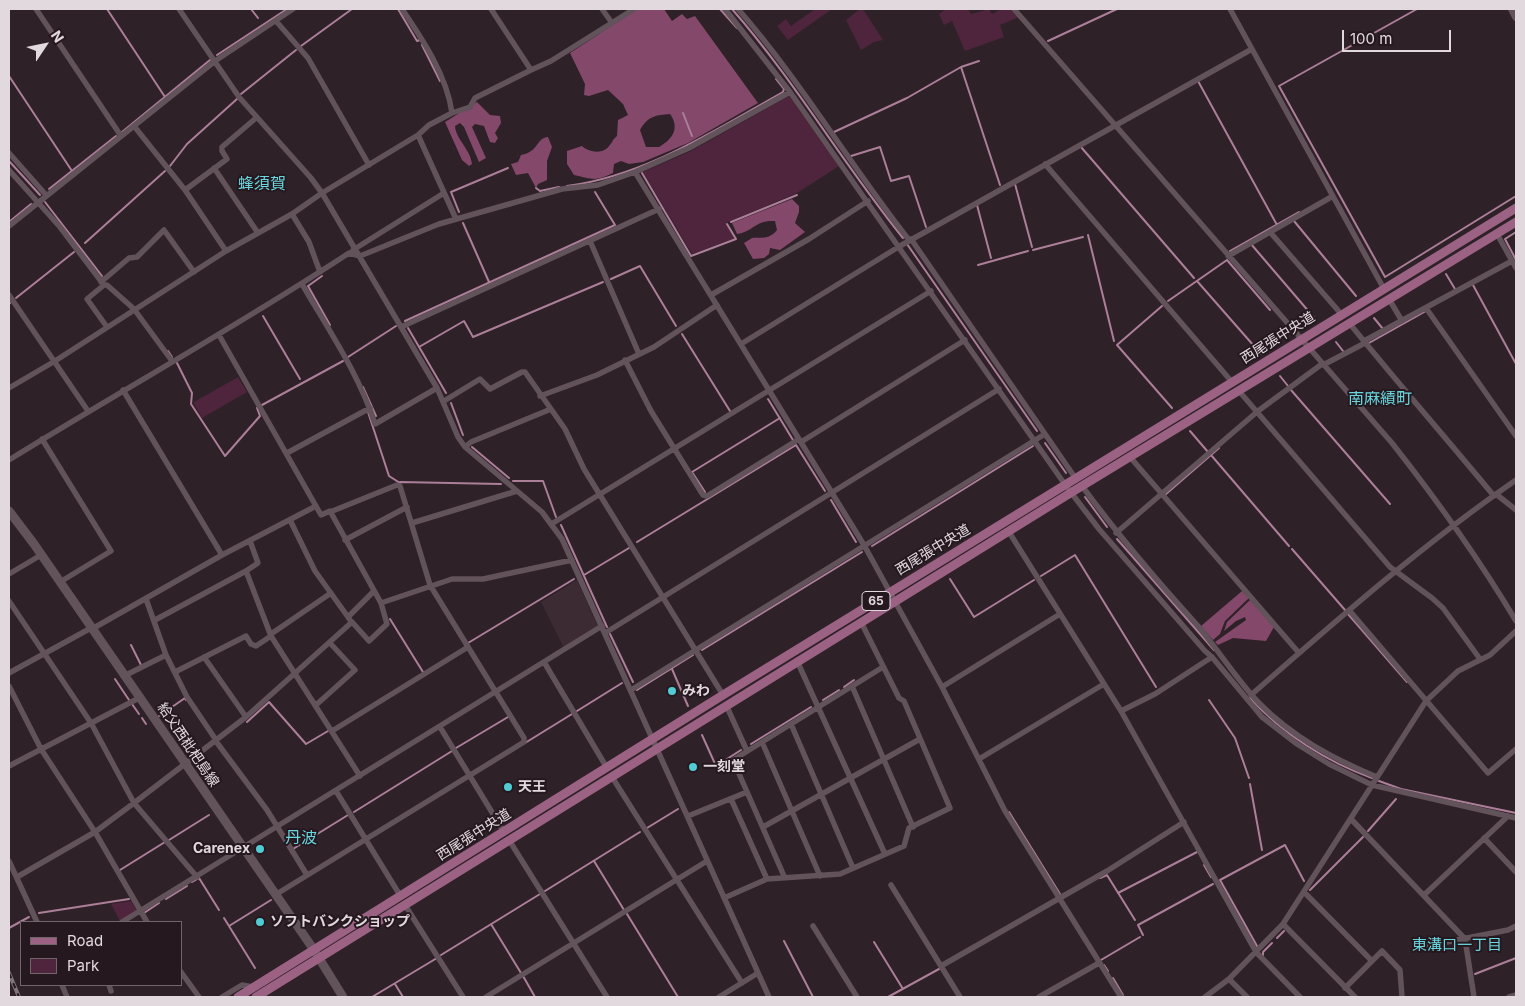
<!DOCTYPE html>
<meta charset="utf-8">
<style>
body{margin:0}
#map{position:relative;width:1525px;height:1006px;overflow:hidden;background:#2f2128;font-family:Inter,sans-serif}
canvas{display:block}
.frame{position:absolute;inset:0;border:10px solid #e2d9de;pointer-events:none}
.legend{position:absolute;left:20px;top:921px;width:162px;height:65px;box-sizing:border-box;background:#25181f;border:1px solid #71656b;margin:0;padding:6px 9px;list-style:none;font-size:15px;color:#e2d9de}
.legend li{display:flex;align-items:center;gap:10px;height:25px}
.legend b{width:25px;border:1px solid #71656b}
.north{position:absolute;left:20px;top:20px;width:50px;height:50px;-webkit-text-stroke:4px #25181f;paint-order:stroke;rotate:56deg;font-size:14px;font-weight:700;line-height:20px;text-align:center;color:#e2d9de}
.north::after{content:'';display:block;margin:auto;width:18px;height:22px;background:#e2d9de;clip-path:polygon(50% 0,100% 100%,50% 72%,0 100%)}
.scale{position:absolute;left:1342px;top:30px;width:109px;height:22px;box-sizing:border-box;border:2px solid #e2d9de;border-top:0;padding-left:6px;font-size:15px;line-height:18px;white-space:nowrap;color:#e2d9de;-webkit-text-stroke:4px #25181f;paint-order:stroke}
</style>
<div id="map">
<canvas width="1525" height="1006"></canvas>
<div class="frame"></div>
<ul class="legend">
<li><b style="height:6px;background:#9b6283"></b>Road</li>
<li><b style="height:14px;background:#4e253d"></b>Park</li>
</ul>
<div class="north">N</div>
<div class="scale">100 m</div>
</div>
<script>
const g = document.querySelector('canvas').getContext('2d');
g.lineJoin = 'round';
function fillPath(path, color) { g.fillStyle = color; g.fill(path, 'evenodd'); }
function strokePath(path, color, width, dash) { g.strokeStyle = color; g.lineWidth = width; g.lineCap = dash ? 'butt' : 'round'; g.setLineDash(dash || []); g.stroke(path); }
function label(font, color, halo, rows, align = 'center') {
  g.font = font + ' Inter,"Noto Sans JP",sans-serif'; g.lineWidth = 4; g.setLineDash([]); g.textBaseline = 'middle'; g.strokeStyle = halo; g.fillStyle = color; for (const [text, x, y, turn = 0] of rows) {
    g.save(); g.translate(x, y); g.rotate((+turn || 0) * Math.PI / 180); g.textAlign = isNaN(turn) ? turn : align; if (halo) g.strokeText(text, 0, 0); g.fillText(text, 0, 0); g.restore();
  }
}
fillPath(new Path2D(`
 M577,580L598,627L564,648L541,602Z`), '#3d2b34');
fillPath(new Path2D(`
 M815,9H832L788,40L777,26L786,19L791,26Z
 M860,9H863L883,40L874,42L861,50L846,20Z
 M946,9H968L971,14L989,9L992,14L1001,9H1011L1019,17L1000,25L1004,37L965,51L952,21L944,25L939,14Z
 M789,96L839,166L797,193L726,223L735,238L692,254L643,172L691,151Z
 M238,377L247,392L202,418L194,404V402Z
 M131,901L137,911L120,921L111,904Z`), '#4e253d');
fillPath(new Path2D(`
 M637,9H664L672,21L682,14L687,19L695,16L758,103L688,143L643,162L629,164L621,161L614,164L613,173C594,182 593,179 574,175L567,164V151L582,146C588,152 603,155 609,146C613,142 612,140 617,136L618,120L628,115L623,104L608,90L589,96L584,95L585,84L570,53ZM670,114C680,128 673,139 659,147H646L640,130C648,116 656,115 670,114Z
 M477,102L490,115L500,116L501,123L495,133L498,138L495,143L490,142L484,126L475,124L472,127L486,158L479,162L464,127L460,123L455,126C456,140 470,148 472,164L469,166L462,160L445,122Z
 M548,137L552,147L547,161V180L538,184L536,188L528,173L516,175L511,164L518,162L521,155C539,152 536,138 548,137Z
 M792,199L799,206V212L795,223L805,232L780,250L770,248L769,254L764,258L753,259L744,243L752,238C762,237 769,240 777,230L775,221C754,220 755,231 737,234L732,223Z
 M1242,591L1249,598L1225,621L1220,634L1213,640L1201,626Z
 M1250,600L1274,627L1266,641L1233,638L1218,645L1215,642L1246,620L1245,617L1236,621L1224,631L1227,622Z`), '#83486a');
strokePath(new Path2D(`
 M107,9L165,97
 M251,9L258,18
 M398,9L417,41L420,40
 M720,9L737,28
 M732,9C795,81 843,164 903,238
 M1417,9L1279,86L1385,277L1516,196
 M1048,41L1117,9
 M422,45L440,81
 M301,46L352,9
 M217,55L287,9
 M961,67L1000,185
 M9,76L72,171
 M1198,81L1277,225
 M241,94L296,50
 M683,113L692,136
 M122,132L210,60
 M834,132L907,98L961,67L979,61
 M1081,147L1194,278
 M851,156L880,147L891,181L909,176L926,227
 M9,161L40,195
 M170,166L187,144L237,99
 M642,173L691,256L736,239L727,224
 M1015,184L1032,247
 M567,186C645,176 715,130 783,92L784,89L776,79
 M536,188L540,191L559,187
 M49,189L116,136
 M45,202L102,276
 M977,205L991,258
 M459,212L451,192L508,168
 M1294,221L1356,296
 M9,222L31,204
 M731,222L797,195
 M463,223L489,282
 M1516,232L1505,239L1516,260
 M1088,235L1114,341
 M85,243L165,171
 M907,244L1037,431
 M1251,244L1316,320
 M1033,250L1083,237
 M1230,251L1299,212
 M978,265L1028,251
 M1446,274L1455,289
 M322,276L308,286L330,325
 M611,279L640,266L676,326
 M1197,281L1261,354
 M1473,285L1516,364
 M16,298L74,252
 M1168,301L1227,260L1270,310
 M9,304L10,303
 M1162,306L1117,345L1172,408
 M263,316L300,379
 M1374,318L1383,329
 M405,321L615,225L595,192
 M408,328L446,393
 M682,334L730,411
 M1336,342L1343,351
 M1369,343L1426,311
 M419,347L464,321L473,337L603,282
 M168,351L172,357
 M348,357L396,326
 M177,363L192,393L191,404L225,456L260,416L257,408
 M1280,376L1288,386
 M363,387L376,416
 M1291,390L1390,504
 M768,399L793,440
 M451,403L463,435
 M262,405L343,361
 M368,412L389,476L400,483
 M1190,431L1208,452
 M1045,443L1066,473
 M472,447L509,478
 M1211,455L1289,546
 M513,481H543L556,517
 M400,482L501,484
 M705,492L692,472L780,418
 M1166,494L1219,448
 M1085,497L1107,527
 M831,500L856,542
 M561,525L607,627
 M1117,539L1214,650
 M637,542L796,445L825,491
 M872,546L1033,446
 M1292,549L1345,610
 M584,575L629,548
 M1041,576L1075,555L1156,687
 M950,579L974,617L1034,580
 M1348,614L1407,682
 M390,619L423,672
 M610,634L633,682
 M468,643L574,579
 M131,645L141,665
 M702,650L862,552
 M672,669L688,706
 M115,679L129,700
 M844,687L854,680
 M637,690L693,655
 M1250,698C1283,734 1327,762 1372,778
 M823,700L839,690
 M1209,700L1235,738L1249,778
 M132,704L139,714
 M577,711L622,683
 M159,716L185,698L186,700
 M142,718L146,724
 M247,722L269,702L306,744L328,731
 M702,735L716,766L741,750
 M525,743L572,714
 M751,744L811,707
 M456,748L508,717
 M1379,781L1401,789L1516,813
 M1250,784L1262,850
 M354,812L452,751
 M1009,812L1060,894
 M647,828L678,809
 M1368,831L1396,799
 M169,840L209,815
 M293,849L348,815
 M594,861L624,910
 M1204,865L1211,877
 M120,870L165,842
 M1100,878L1107,875L1135,920
 M192,882L199,878L219,910
 M1310,890L1363,837
 M545,891L640,832
 M1118,893L1197,852
 M166,899L187,886
 M39,913L129,899
 M144,913L159,903
 M627,914L678,997
 M224,918L255,968
 M491,924L521,973
 M229,926L271,900
 M9,928L29,917
 M1143,935L1138,925L1213,884
 M1277,938L1284,931
 M784,941L813,997
 M874,942L903,989
 M1257,946L1220,880L1285,845L1304,881
 M441,955L540,894
 M1263,955V952L1272,943
 M1101,960L1140,937
 M1104,965L1108,971
 M1475,974L1516,958
 M523,976L535,997
 M1113,978L1123,995
 M395,984L403,997
 M372,997L437,958
 M888,997L939,969`), '#ac7f99', 2);
strokePath(new Path2D(`
 M36,9L121,136
 M179,9L239,97L311,178L322,193L437,388L458,437L465,447L542,512L562,539L769,997
 M491,9L531,70L551,61L634,9
 M602,9L612,23
 M725,9L790,92L1066,486L1099,529L1205,651L1212,657L1262,717L1297,744L1329,764L1372,785L1516,818
 M738,9C801,81 850,165 909,240
 M1014,9L1392,443C1437,500 1479,559 1516,621
 M1230,9L1384,289
 M276,21L308,58L369,165
 M452,113L470,107L475,98L531,70
 M134,126L185,190L226,251
 M418,135L456,219
 M9,153L46,195
 M1045,164L1232,382
 M214,168L258,233
 M9,170L60,227L104,285L87,299L107,327
 M635,172L864,545L942,687L1005,811L1121,997
 M185,190L227,159L222,151V147L256,118
 M292,214L309,242L320,272
 M9,226L215,61L293,9
 M1270,232L1342,315
 M1497,234L1516,268
 M911,239L1076,479
 M590,241L639,354
 M353,250L444,193
 M1228,256L1333,196
 M101,282L129,258L137,257L164,230L194,272
 M302,284C328,329 359,374 375,424L437,388
 M104,285H107L134,309L172,361
 M9,295L88,411
 M711,295L809,239L868,201
 M1389,299L1402,321
 M1426,308L1516,436
 M1350,324C1397,382 1446,438 1494,496
 M401,327L659,209
 M1364,341L1512,261
 M741,344L900,246L1252,49
 M625,360L651,411L703,495L707,496L799,439
 M1323,365L1365,343
 M9,388L55,361L226,251L292,214L322,193L418,135L429,125L452,113C447,76 423,40 402,9
 M123,390L222,555
 M1239,391L1390,567L1432,598L1443,608L1480,659
 M540,396L597,375L654,347L717,305
 M444,401L480,379L490,389L522,372H525L565,429L584,469L723,695
 M42,439L111,551L60,582
 M801,442L965,340
 M465,447L471,442L551,409
 M287,453L370,408
 M1130,457L1299,653
 M9,460C122,390 238,326 349,253L360,256L439,224L562,189L598,185L635,172L689,148L790,92
 M1082,486C1118,535 1157,581 1198,626C1219,651 1237,680 1259,703C1292,737 1334,759 1377,777
 M1496,494L1516,510
 M290,520L315,571L348,617
 M412,523L517,491
 M553,523L931,291
 M1009,532L1121,711L1256,952L1300,997
 M1116,533L1258,411L1322,364
 M345,540L407,507
 M250,541L258,563L246,571L271,636L360,776
 M9,574L41,555
 M146,599L166,655L187,697L216,740
 M9,601L91,723L134,803L197,877
 M381,603L452,579H483L572,560
 M1349,610L1488,773L1516,749
 M155,620L246,571
 M350,620L348,617L374,591
 M92,629L222,555L316,506
 M605,633L999,389
 M271,634L331,593
 M204,657L246,717
 M544,662L607,768
 M798,663L885,854
 M175,672L246,636L251,644L256,646L271,636
 M9,673L91,628
 M124,676L166,655
 M9,686L41,749L95,832L147,922
 M852,686L913,827
 M942,687L1060,614
 M631,690L1045,434
 M1251,695C1337,620 1422,545 1516,480
 M316,705L355,670L330,643
 M727,707L747,751
 M1121,711L1155,694L1212,657
 M791,724L853,868
 M440,727L504,832
 M332,731L468,647
 M215,740L267,810L307,875
 M762,742L820,876
 M979,759L1104,684
 M9,766L139,698
 M612,777L742,983
 M336,791L401,897
 M731,799L767,879
 M688,816L747,792
 M1351,819L1465,939L1474,997
 M763,827L920,739
 M1484,838L1516,872
 M509,840L607,997
 M9,861L37,922
 M784,876L733,760L883,667
 M17,877L95,832L134,803L246,717L352,622L369,641L387,624L381,603L330,511L321,515L219,335
 M891,885L960,997
 M1304,892L1372,961
 M275,895L524,742V738L430,585L400,486L397,485L330,512
 M1424,895L1508,816
 M724,898L767,879L840,874L904,846L909,828L950,808L904,701L899,698L862,624
 M405,905L463,997
 M122,922L602,626
 M1283,924L1355,997
 M813,926L857,997
 M1421,947L1508,930L1516,926
 M941,966L1107,871L1184,822
 M181,972L199,997
 M1229,979L1247,997
 M62,985L67,997
 M109,985L111,991
 M1345,988L1382,951L1400,970L1402,997
 M222,997L242,985L253,987
 M486,997L707,861
 M719,997L758,973
 M1039,997L1099,963
 M1205,997L1229,979L1283,924L1426,701L1458,671L1490,655L1516,631
 M1509,997L1516,995`), '#62525a', 5.5);
strokePath(new Path2D(`
 M1512,9L1516,17`), '#62525a', 8);
strokePath(new Path2D(`
 M9,511L34,544L314,950L343,997`), '#62525a', 9);
strokePath(new Path2D(`
 M238,997L723,695L1516,208
 M256,997L1072,492L1516,222`), '#9b6283', 9);
const rail = new Path2D(`
 M9,973L19,997`);
strokePath(rail, '#80757b', 4);
strokePath(rail, '#25181f', 2, [5.5]);
for (const [x, y, r, color] of [
 [672,691,5,"#51ccd5"],
 [693,767,5,"#51ccd5"],
 [508,787,5,"#51ccd5"],
 [260,849,5,"#51ccd5"],
 [260,922,5,"#51ccd5"]
]) { const dot = new Path2D(); dot.arc(x, y, r, 0, 2 * Math.PI); g.fillStyle = color; g.fill(dot); strokePath(dot, '#25181f', 2); }
for (const [x, y, w] of [
 [876,601,28]
]) { const box = new Path2D(); box.roundRect(x - w / 2, y - 9.5, w, 19, 4); g.fillStyle = '#25181f'; g.fill(box); strokePath(box, '#e2d9de', 1); }
label('bold 12px', '#e2d9de', null, [
 ["65",876,601]
]);
label('14px', '#e2d9de', '#25181f', [
 ["西尾張中央道",1278,338,-32],
 ["西尾張中央道",933,550,-31],
 ["給父西枇杷島線",188,745,56],
 ["西尾張中央道",474,835,-32]
]);
label('bold 14px', '#e2d9de', '#25181f', [
 ["みわ",682,691],
 ["一刻堂",703,767],
 ["天王",518,787],
 ["Carenex",250,849,"right"],
 ["ソフトバンクショップ",270,922]
], 'left');
label('15px', '#69d6de', '#25181f', [
 ["東溝口一丁目",1457,945]
]);
label('16px', '#69d6de', '#25181f', [
 ["蜂須賀",262,184],
 ["南麻績町",1380,399],
 ["丹波",301,838]
]);
</script>
